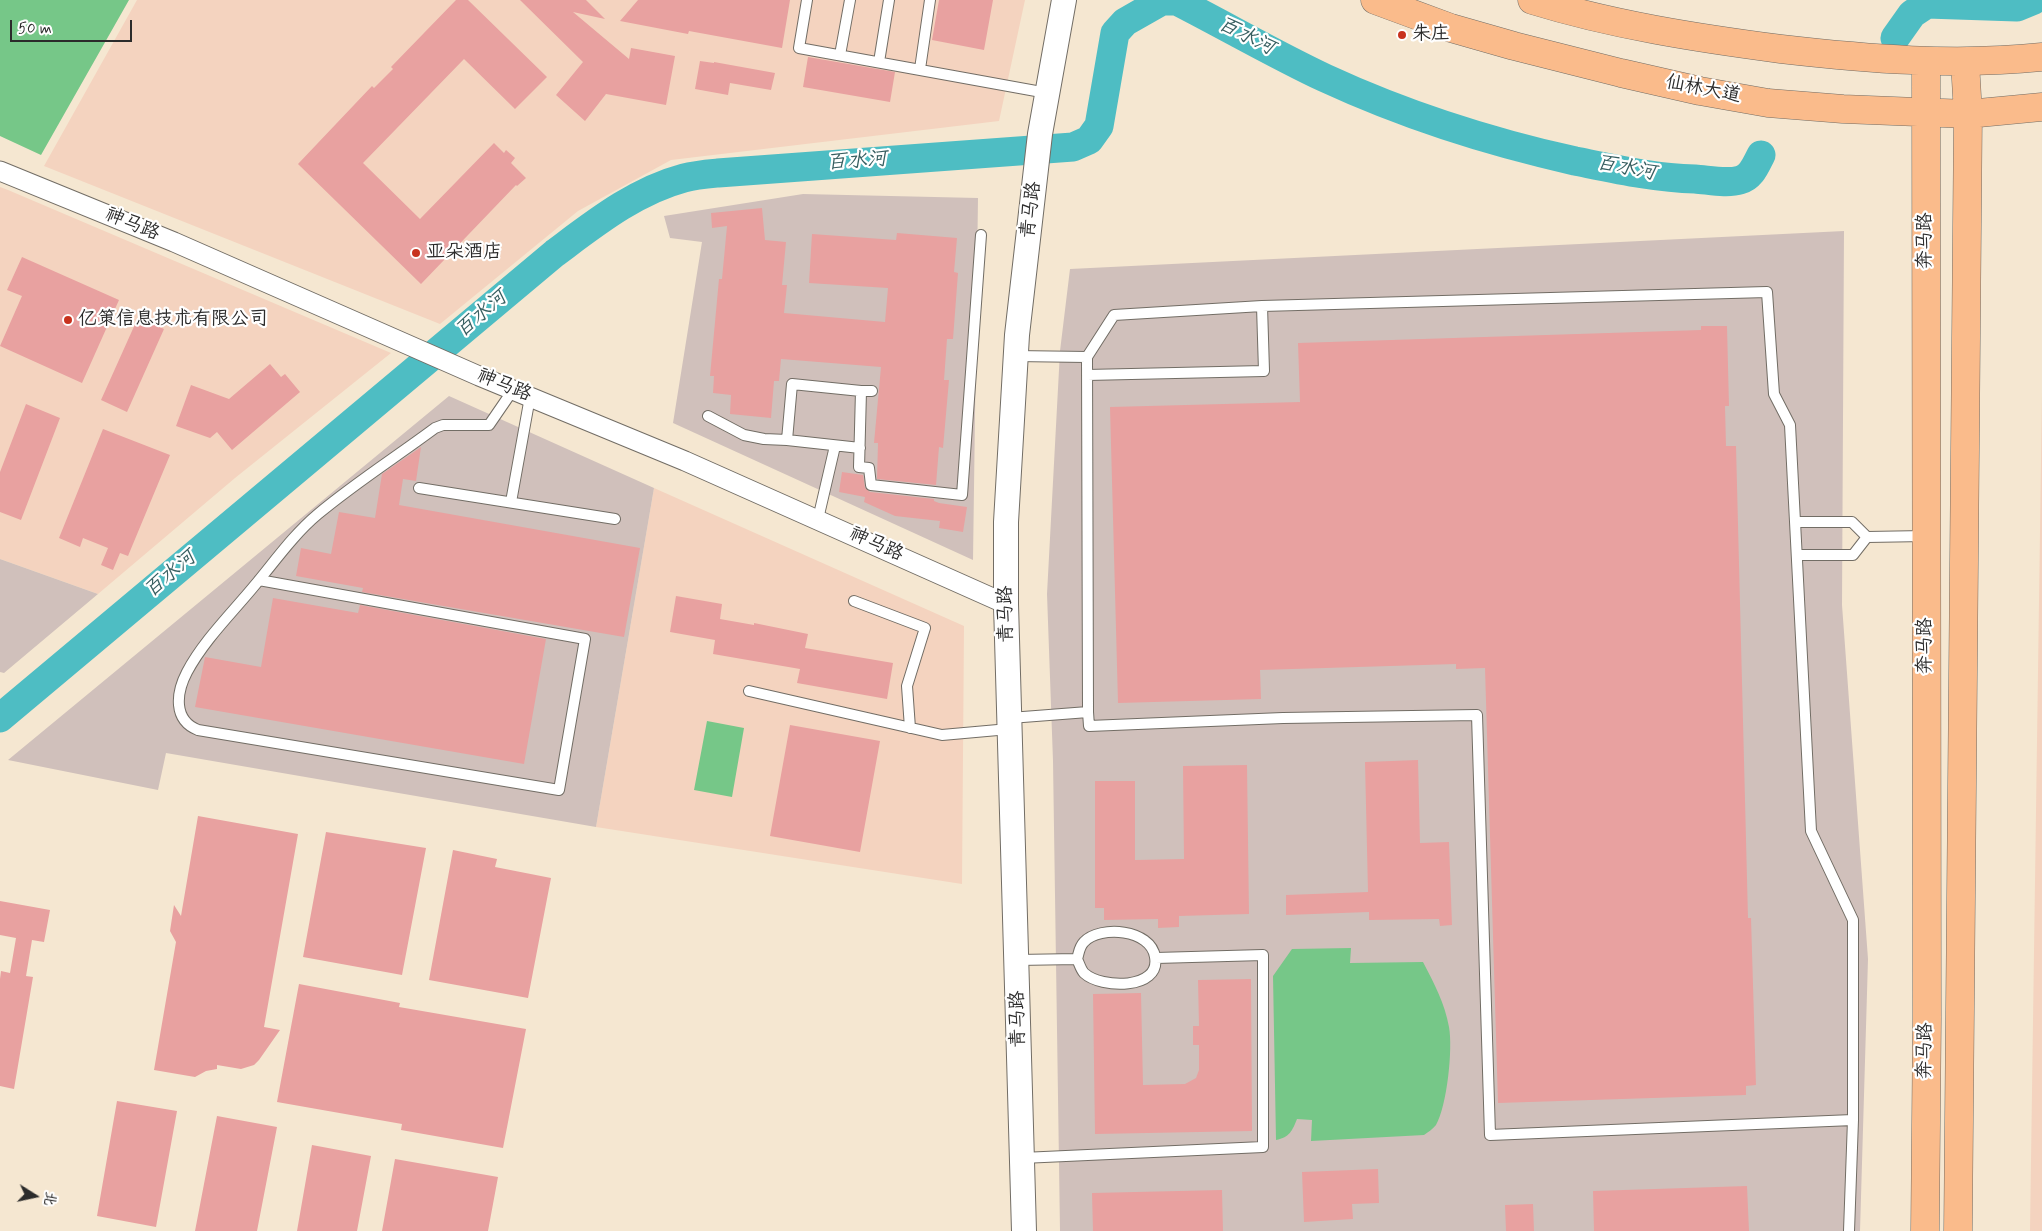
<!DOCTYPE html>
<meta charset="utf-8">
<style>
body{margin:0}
#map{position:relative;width:2042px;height:1231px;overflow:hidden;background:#f5e7d1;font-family:Mynerve,"LXGW WenKai TC",sans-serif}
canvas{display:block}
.north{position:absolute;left:10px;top:1171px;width:50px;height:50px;-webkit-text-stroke:4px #fff;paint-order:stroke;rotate:100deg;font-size:14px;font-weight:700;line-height:20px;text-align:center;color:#2b2b2b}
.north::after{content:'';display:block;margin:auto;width:18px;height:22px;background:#2b2b2b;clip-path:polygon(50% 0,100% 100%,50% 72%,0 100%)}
.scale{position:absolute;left:10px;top:20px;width:122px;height:22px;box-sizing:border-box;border:2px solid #2b2b2b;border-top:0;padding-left:6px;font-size:15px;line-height:18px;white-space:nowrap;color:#2b2b2b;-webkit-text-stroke:4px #fff;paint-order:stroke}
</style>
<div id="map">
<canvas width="2042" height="1231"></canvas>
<div class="north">北</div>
<div class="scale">50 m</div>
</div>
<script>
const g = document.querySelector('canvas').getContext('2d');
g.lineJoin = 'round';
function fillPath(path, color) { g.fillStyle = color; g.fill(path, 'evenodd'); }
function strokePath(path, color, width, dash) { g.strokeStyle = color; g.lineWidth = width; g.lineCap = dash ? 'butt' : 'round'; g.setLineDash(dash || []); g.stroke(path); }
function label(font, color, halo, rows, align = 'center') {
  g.font = font + ' Mynerve,"LXGW WenKai TC",sans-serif'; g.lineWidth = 4.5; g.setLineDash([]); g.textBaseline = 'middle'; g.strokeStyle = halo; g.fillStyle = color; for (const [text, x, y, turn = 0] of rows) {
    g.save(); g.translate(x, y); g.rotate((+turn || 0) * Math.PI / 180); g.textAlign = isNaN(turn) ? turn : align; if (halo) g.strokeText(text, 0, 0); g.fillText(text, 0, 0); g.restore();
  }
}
fillPath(new Path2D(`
 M137,0H1025L999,121L671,160L578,211L440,324L44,166Z
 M0,187L8,190L391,353L235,478L98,594L0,559Z
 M2042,392V1231H2030Z
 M654,488L964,626L962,884L596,827Z`), '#f4d3bf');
fillPath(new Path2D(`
 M803,194L978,198L973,560L673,423L702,242L670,238L664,216Z
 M1844,231L1842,605L1868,959L1860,1231H1060L1053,761L1047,594L1060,351L1070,269Z
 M449,396L654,488L596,827L166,753L158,790L8,760Z
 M0,559L98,594L4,673L0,672Z`), '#d0c0bb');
fillPath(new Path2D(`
 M0,0H129L41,155L0,136Z
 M707,721L744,728L732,797L694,790Z
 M1351,948L1350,963L1423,962C1434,983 1445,1004 1449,1027C1453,1049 1447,1106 1436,1125C1433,1129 1428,1132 1424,1135L1311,1141L1312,1120L1297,1119C1292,1131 1290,1137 1276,1140L1273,976L1292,949Z`), '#76c788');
strokePath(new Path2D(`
 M1895,38L1912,14L1927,4L2017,7L2034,0
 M0,718L555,253C594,224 635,191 684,178C695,175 707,174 718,173L1073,147L1089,140L1099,126L1115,33L1125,22L1162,1H1177C1226,26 1274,54 1325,78C1405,115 1490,142 1575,161C1615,169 1655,178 1695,179C1709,180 1727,184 1740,180C1752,177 1756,164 1761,155`), '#4ebdc3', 29);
fillPath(new Path2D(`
 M456,0H468L547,77L515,109L464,59L363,163L420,219L494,143L504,153L506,150L515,158L511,163L526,178L517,186L516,185L421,284L298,164L372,86L374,88L393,69L391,67Z
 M520,0H586L605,19L573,12L629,59L631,48L675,56L666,105L606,94L585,121L556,95L583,62Z
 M638,0H790L782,48L689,31L688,34L620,21Z
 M939,0H993L984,50L932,40Z
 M808,57L895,72L890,102L803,87Z
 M700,61L714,63V62L775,73L771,90L730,83L728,95L695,89Z
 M762,208L765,240L786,242L782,285H787L784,313L885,322L888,288L809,283L812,234L896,240L897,233L957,238L954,272L958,273L953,339H947L944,380H949L943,448L939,447L936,485L877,479L878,443H874L881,367L781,359L779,381H774L771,418L730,414L731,395L713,393L714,376H710L719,279H722L727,226L712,228L711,213Z
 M22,257L119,300L82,383L0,346L22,296L7,290Z
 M143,319L164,329L127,412L101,400L136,322L140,325Z
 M1701,326H1727L1729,406H1725L1726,446H1736L1748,918H1751L1756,1085L1746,1086V1095L1498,1103L1485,668L1456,669V664L1260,670L1261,699L1118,703L1110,407L1300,402L1298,343L1701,330Z
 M270,364L281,377L285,374L300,392L232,450L217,432L210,438L176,426L191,385L229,399Z
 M26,404L60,418L21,520L0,512V472Z
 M103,429L170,455L128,556L120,553L113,570L101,565L108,548L83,538L80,547L59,538Z
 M421,447L416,481L403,479L399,505L640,548L624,637L362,592L363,588L296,576L301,548L331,554L339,512L375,518L382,474Z
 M842,472L863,475L865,488L870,492L934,499V501L939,503L967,507L963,532L939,528L940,521L895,516L864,502L865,497L839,492Z
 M676,596L722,604L720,619L754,625V623L808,634L805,648L893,663L887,699L797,683L800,669L713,654L715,640L670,632Z
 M273,598L358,613L360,605L546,639L524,764L195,707L205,657L261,667Z
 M790,725L880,741L860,852L770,836Z
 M1418,760L1420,843L1449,842L1452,925L1440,926L1439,919L1369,920V912L1286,915V895L1368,892L1365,762Z
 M1247,765L1249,914L1179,916V927L1158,928V919L1104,920V908H1095V781H1135V860L1184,859L1183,766Z
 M198,816L298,834L264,1027L280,1030L259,1060L254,1065L241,1069L217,1065V1069L206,1071L195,1077L154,1070L176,942L170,931L174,905L181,916Z
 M326,832L426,848L402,975L303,957Z
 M453,850L497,859L495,867L551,878L528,998L429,980Z
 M0,901L50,910L44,942L32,940L26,976L33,977L14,1089L0,1086V979L1,971L10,973L16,938L0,935Z
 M1251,979L1252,1131L1095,1134L1093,994L1141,993L1143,1085L1185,1084L1196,1078L1199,1070V1045H1193V1026H1199L1198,980Z
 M299,984L400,1003L399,1007L526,1029L503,1148L401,1130L402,1124L277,1102Z
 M117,1101L177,1111L156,1227L97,1216Z
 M217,1116L277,1127L257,1231H195Z
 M312,1145L371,1156L357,1231H297Z
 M395,1159L498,1177L488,1231H382Z
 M1378,1169L1379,1203L1352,1204L1353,1219L1304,1222L1302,1172Z
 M1747,1186L1749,1231H1594L1593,1191Z
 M1222,1190L1223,1231H1093L1092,1193Z
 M1533,1204L1534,1231H1506L1505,1205Z`), '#e8a1a0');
const service = new Path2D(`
 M807,0L799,48L1047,93
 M840,55L850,0
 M879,62L889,0
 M920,69L930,0
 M1015,356L1087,357L1114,315L1262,306L1767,292L1774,394L1790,425L1811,831L1853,920V1120L1849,1231
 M1087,357L1088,712
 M1087,375L1264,371L1262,306
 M872,391H861L859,467L869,468L871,485L962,495L981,235
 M708,416L744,435L764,439L787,440
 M860,448L787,440L792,384L861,391
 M419,488L615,519
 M511,502L530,397
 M818,519L835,446
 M1796,522H1852L1867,537L1925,536
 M1797,555H1853L1867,537
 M259,580L585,639L559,790L198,730C173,720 176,693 187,672C204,640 232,613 255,585C275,561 294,534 318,514C355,483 396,457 435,428L443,425H489L513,390
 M854,601L925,628L907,686L910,728
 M749,691L942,735L1009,729
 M1010,718L1088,712L1089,726L1283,718L1477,715L1490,1135L1853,1120
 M1017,960L1077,959C1079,963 1081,970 1084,973C1101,989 1161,990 1155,957C1151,929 1100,925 1084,942C1079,947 1079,953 1077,959
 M1022,1158L1263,1147V955L1156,958`);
const minor = new Path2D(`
 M0,171L174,242L479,376L685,461L1006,604`);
const tertiary = new Path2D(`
 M1024,1231L1006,604V522L1017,335L1040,134L1064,0`);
const primary = new Path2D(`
 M1375,0L1451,28L1514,46L1621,73L1700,91L1768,103L1843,109L1968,114L2042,107
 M1532,0C1613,25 1697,38 1781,49C1868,59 1955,66 2042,57
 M1925,1231L1927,1017L1926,61
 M1958,1231L1968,114L1965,62`);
strokePath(service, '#726d65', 12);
strokePath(minor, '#726d65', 21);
strokePath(tertiary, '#726d65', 26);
strokePath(primary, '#726d65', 29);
strokePath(service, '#fff', 10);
strokePath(minor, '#fff', 19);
strokePath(tertiary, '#fff', 24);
strokePath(primary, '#fabb8b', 28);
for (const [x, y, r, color] of [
 [1402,35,5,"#c8321e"],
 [416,253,5,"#c8321e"],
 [68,320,5,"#c8321e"]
]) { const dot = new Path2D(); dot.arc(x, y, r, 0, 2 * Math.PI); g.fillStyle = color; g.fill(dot); strokePath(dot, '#fff', 2); }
label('19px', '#2b2b2b', '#fff', [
 ["朱庄",1412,35],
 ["亚朵酒店",426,253],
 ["亿策信息技术有限公司",78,320]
], 'left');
label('19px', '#2b2b2b', '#fff', [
 ["仙林大道",1703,90,11],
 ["青马路",1032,210,-83],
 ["神马路",132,225,22],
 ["奔马路",1926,241,-90],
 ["神马路",504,386,22],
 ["神马路",876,545,24],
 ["青马路",1007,614,-91],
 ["奔马路",1926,646,-90],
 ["青马路",1019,1019,-91],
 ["奔马路",1926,1051,-89]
]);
label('italic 20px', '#375e60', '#fff', [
 ["百水河",1246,37,27],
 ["百水河",857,162,-4],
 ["百水河",1626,169,11],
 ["百水河",482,315,-40],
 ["百水河",171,575,-40]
]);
</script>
